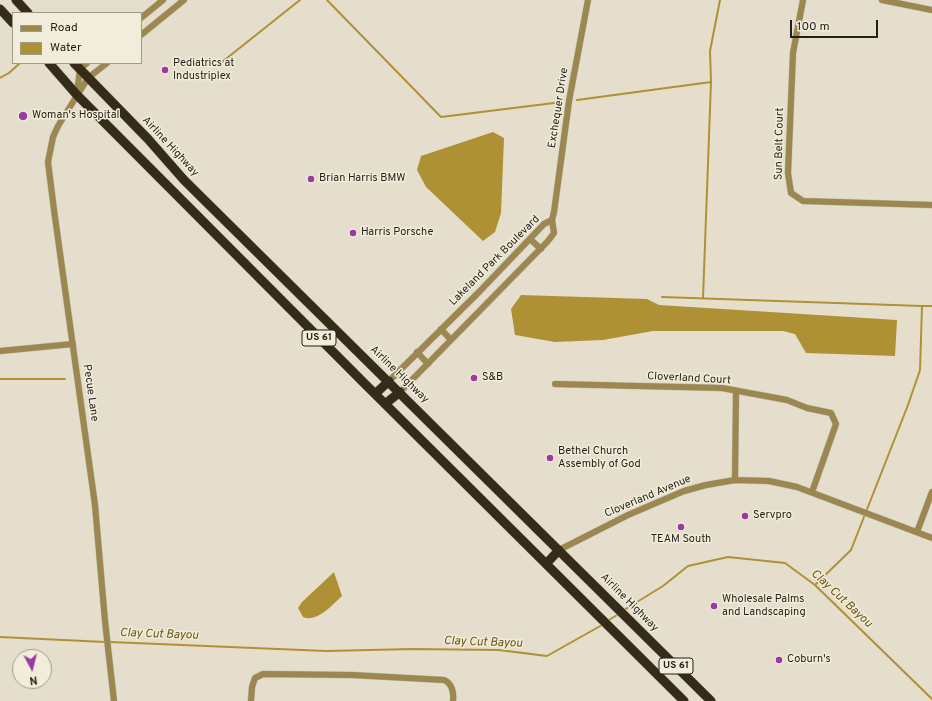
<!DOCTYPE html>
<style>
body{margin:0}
#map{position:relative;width:932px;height:701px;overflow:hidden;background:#e5decd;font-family:Overpass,sans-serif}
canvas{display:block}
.legend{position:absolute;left:12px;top:12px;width:130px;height:52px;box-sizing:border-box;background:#f2ecda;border:1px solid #9e9a8d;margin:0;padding:5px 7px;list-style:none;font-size:12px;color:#211f19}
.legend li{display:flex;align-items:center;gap:8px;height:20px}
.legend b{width:20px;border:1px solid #9e9a8d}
.north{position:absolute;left:12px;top:649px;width:40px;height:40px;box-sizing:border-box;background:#f2ecda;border:1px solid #9e9a8d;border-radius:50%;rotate:173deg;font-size:11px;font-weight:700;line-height:16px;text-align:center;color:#211f19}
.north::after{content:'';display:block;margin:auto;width:14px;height:18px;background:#9939a1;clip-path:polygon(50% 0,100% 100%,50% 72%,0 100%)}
.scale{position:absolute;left:790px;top:20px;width:88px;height:18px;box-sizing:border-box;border:2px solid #211f19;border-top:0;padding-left:5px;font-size:12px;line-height:14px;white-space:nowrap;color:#211f19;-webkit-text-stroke:3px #f2ecda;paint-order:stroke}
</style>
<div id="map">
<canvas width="932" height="701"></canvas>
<ul class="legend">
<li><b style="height:5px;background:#9b874f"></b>Road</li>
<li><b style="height:11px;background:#af9135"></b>Water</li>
</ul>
<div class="north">N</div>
<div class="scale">100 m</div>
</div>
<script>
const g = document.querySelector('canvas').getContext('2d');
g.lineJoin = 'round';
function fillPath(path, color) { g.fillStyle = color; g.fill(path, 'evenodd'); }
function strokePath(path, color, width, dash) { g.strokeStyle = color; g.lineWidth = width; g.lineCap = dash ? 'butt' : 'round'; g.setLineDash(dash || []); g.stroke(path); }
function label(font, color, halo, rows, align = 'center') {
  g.font = font + ' Overpass,sans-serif'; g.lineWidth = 3; g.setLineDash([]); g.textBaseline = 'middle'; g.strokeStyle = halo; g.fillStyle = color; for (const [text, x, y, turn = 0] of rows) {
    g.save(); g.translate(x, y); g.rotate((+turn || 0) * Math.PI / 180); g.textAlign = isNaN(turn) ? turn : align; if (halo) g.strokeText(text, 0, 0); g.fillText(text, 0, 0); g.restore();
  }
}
fillPath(new Path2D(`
 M493,132L504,138L501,213L495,232L483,241L426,187L417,170L421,156Z
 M521,295L647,299L659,305L897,320L895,356L806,353L795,334L783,331H653L603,340L555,342L515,335L511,309Z
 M334,572L342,596C332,605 317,623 303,617L298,608L302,602Z`), '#af9135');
strokePath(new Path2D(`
 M327,0L441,117L562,102
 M222,62L300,0
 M0,78L9,73L20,63
 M711,82L710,51L720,0
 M577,100L711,82L703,298
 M662,297L922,306
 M0,379H65
 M815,585L851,550L908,405L920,370L922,306H932
 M624,610L663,586L688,566L728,557L785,563L815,585L932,699
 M607,621L619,614
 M0,637L105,642
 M110,642L326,651L413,649L499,650L547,656L602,625`), '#af9135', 2);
const minor = new Path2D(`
 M803,0L793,53L788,173L791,193L803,201L932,205
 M882,0L932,10
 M141,18L163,0
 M141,35L184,0
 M107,63L88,78L58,126L53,137L48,162L54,210L95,505L105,621L114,701
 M77,93L80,69L87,63
 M552,220L554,212L569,101L588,0
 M530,239L541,249
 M441,329L451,340
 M0,351L73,344
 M417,352L428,364
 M389,381L479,292L544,224L552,220
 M555,384L722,388L787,400L807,408L831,413L836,424L812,492
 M400,392L548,241L554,233L552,220
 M735,480L736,391
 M917,532L932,492
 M559,550L628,515L684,491L706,485L735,480L769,481L797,487L932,538
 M251,701L252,687L255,678L263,674L352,675L444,680C452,683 454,693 453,701`);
const highway = new Path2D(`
 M16,0L28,13
 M0,9L13,23
 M49,63L77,95L365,384L684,701
 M74,63L148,139L184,180L711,701
 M375,394L389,381
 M385,404L400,392
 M546,564L559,550`);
strokePath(minor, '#c2bcad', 7);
strokePath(highway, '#c2bcad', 10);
strokePath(minor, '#9b874f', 6);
strokePath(highway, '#342c18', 9);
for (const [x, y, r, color] of [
 [165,70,4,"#9939a1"],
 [23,116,5,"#9939a1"],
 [311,179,4,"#9939a1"],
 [353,233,4,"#9939a1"],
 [474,378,4,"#9939a1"],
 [550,458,4,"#9939a1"],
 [745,516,4,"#9939a1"],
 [681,527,4,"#9939a1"],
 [714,606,4,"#9939a1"],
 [779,660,4,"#9939a1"]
]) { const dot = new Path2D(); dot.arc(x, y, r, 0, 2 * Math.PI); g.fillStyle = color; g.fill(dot); strokePath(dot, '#f2ecda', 1.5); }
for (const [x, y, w] of [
 [319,338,34],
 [676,666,34]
]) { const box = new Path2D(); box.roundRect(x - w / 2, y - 8, w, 16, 3); g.fillStyle = '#f2ecda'; g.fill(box); strokePath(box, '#211f19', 1); }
label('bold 10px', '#211f19', null, [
 ["US 61",319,338],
 ["US 61",676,666]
]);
label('11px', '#211f19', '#f2ecda', [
 ["Pediatrics at",173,64],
 ["Industriplex",173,77],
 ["Woman's Hospital",32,116],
 ["Brian Harris BMW",319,179],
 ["Harris Porsche",361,233],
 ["S&B",482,378],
 ["Bethel Church",558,452],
 ["Assembly of God",558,465],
 ["Servpro",753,516],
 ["TEAM South",681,540,"center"],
 ["Wholesale Palms",722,600],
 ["and Landscaping",722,613],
 ["Coburn's",787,660]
], 'left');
label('11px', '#211f19', '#f2ecda', [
 ["Exchequer Drive",559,108,-81],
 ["Sun Belt Court",780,144,-89],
 ["Airline Highway",170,147,47],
 ["Lakeland Park Boulevard",495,261,-45],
 ["Airline Highway",399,375,44],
 ["Cloverland Court",689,379,3],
 ["Pecue Lane",90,393,82],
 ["Cloverland Avenue",648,497,-23],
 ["Airline Highway",629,603,45]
]);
label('italic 12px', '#69540e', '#f2ecda', [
 ["Clay Cut Bayou",841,599,43],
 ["Clay Cut Bayou",159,635,2],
 ["Clay Cut Bayou",483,643,2]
]);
</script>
